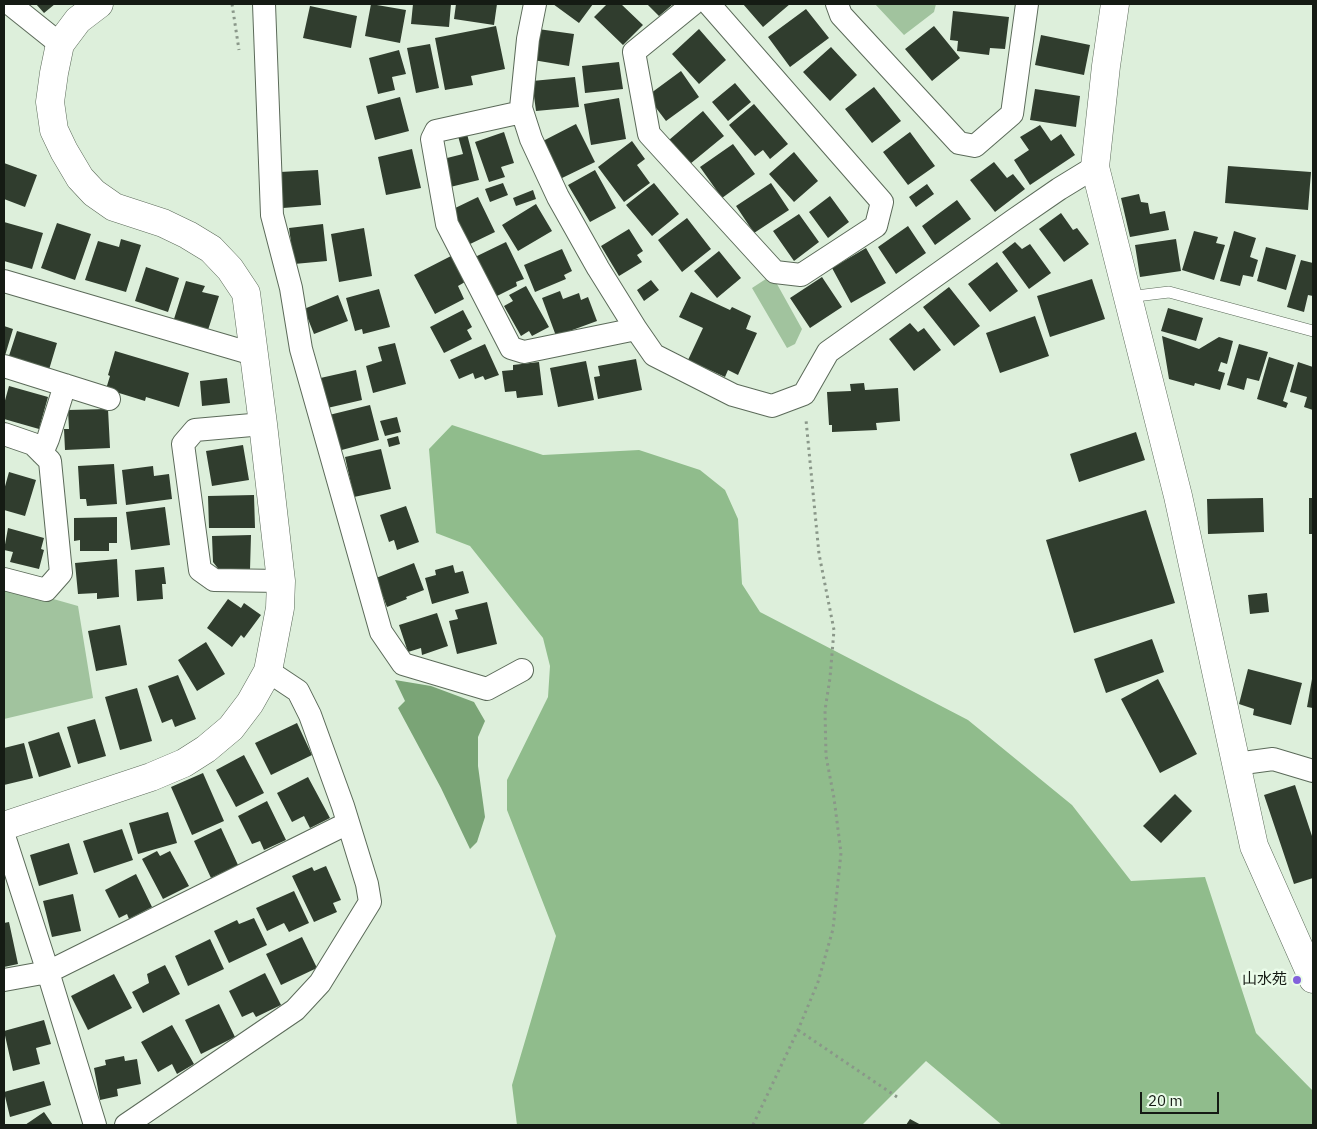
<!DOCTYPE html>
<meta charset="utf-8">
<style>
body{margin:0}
#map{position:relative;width:1317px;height:1129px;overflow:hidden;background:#ddefdb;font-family:"IBM Plex Sans",sans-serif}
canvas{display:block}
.frame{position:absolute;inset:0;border:5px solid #151b14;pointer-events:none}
.scale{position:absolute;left:1140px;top:1092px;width:79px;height:22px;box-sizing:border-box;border:2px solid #151b14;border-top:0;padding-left:6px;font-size:15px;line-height:18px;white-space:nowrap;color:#151b14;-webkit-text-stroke:4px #eafce9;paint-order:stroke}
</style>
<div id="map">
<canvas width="1317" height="1129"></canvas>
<div class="frame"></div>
<div class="scale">20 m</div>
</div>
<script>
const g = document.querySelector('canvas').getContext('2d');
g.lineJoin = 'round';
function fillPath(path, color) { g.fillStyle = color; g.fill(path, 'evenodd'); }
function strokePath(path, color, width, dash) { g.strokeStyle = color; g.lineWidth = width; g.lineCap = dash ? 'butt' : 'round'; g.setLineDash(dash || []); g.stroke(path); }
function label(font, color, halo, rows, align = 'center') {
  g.font = font + ' "IBM Plex Sans","Noto Sans JP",sans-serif'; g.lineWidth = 5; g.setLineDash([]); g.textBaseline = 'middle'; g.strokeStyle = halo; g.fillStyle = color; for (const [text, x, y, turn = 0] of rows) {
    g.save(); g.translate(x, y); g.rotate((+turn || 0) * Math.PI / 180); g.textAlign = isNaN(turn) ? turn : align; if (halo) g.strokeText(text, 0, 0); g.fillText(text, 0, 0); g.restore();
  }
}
fillPath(new Path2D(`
 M875,4H936L934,12L904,35Z
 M772,275L802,329L795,344L787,348L752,288Z
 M4,585L78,606L93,698L4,719Z`), '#a1c39e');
fillPath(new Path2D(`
 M452,425L543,455L639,450L700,470L725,490L738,519L742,584L760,612L968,720L1072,805L1131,881L1205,877L1256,1033L1313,1091V1125H1002L926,1061L862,1125H517L512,1085L556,936L507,810V780L548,697L550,666L543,638L470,546L436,533L429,449Z`), '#90bc8c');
fillPath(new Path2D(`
 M395,680L431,686L474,702L485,721L478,737V766L485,817L477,842L470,849L441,788L398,708L405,701Z`), '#7aa476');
fillPath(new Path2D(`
 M36,4H55L44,13Z
 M371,4L406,10L400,43L365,36Z
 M413,4H451L449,27L411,24Z
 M456,4H497L494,25L454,19Z
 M553,4H593L579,23Z
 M607,4H621L643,25L623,45L594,17Z
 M647,4H673L659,16Z
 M743,4H790L763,27Z
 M310,6L357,16L351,48L303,38Z
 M806,9L829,38L790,67L768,37Z
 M953,11L1009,17L1005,49L990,48L989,55L957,51L958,41L950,40Z
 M496,26L505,69L471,76L473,85L445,90L435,38Z
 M934,26L960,58L932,81L905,49Z
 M538,29L574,34L569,66L533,60Z
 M699,29L726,60L699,84L672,54Z
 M1041,35L1090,45L1084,75L1035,65Z
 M430,44L439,88L416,93L407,48Z
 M831,47L857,75L830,101L803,72Z
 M399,50L406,74L392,77L395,90L378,94L369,58Z
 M619,62L623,89L585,93L582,66Z
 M681,71L699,97L666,121L647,96Z
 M575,77L579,107L536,111L532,81Z
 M735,83L751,102L728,121L712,102Z
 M874,87L901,121L872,143L845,109Z
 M1035,89L1080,96L1076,127L1030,120Z
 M400,97L409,131L375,140L366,106Z
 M619,98L626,139L591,145L584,104Z
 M754,104L788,144L770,159L763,150L755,156L729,125Z
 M703,111L724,136L690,164L669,140Z
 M576,124L595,162L560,179L541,142Z
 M1040,125L1051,141L1061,134L1075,155L1030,185L1014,160L1029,150L1020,137Z
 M504,132L514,163L501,167L505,177L489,182L475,142Z
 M910,132L935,166L908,185L883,152Z
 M467,134L479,180L446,188L439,160L463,154L458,136Z
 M632,141L645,159L637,165L650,183L624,202L598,167Z
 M733,144L755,174L722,198L700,167Z
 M412,149L421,188L386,195L378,157Z
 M794,152L818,181L794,202L769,174Z
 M994,162L1007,178L1013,174L1025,189L995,212L970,180Z
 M4,163L37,175L25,207L4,199Z
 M1228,166L1311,172L1308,210L1225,203Z
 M318,170L321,205L283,208L280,172Z
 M595,170L616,208L590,222L568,185Z
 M503,183L508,195L490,202L485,189Z
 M654,183L679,214L652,236L626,205Z
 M771,183L789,210L754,233L736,206Z
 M927,184L934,194L916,207L909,197Z
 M533,190L536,199L516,206L513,198Z
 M1139,194L1141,202L1148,203L1150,214L1165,211L1169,230L1130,237L1121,198Z
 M830,196L849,222L828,238L809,212Z
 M478,197L495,232L466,246L449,211Z
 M957,200L971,219L935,245L922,226Z
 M536,204L552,231L518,251L502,225Z
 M1061,213L1073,230L1077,228L1089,244L1064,262L1039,229Z
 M799,214L819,242L794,261L773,231Z
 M687,218L711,249L682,272L658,240Z
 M4,222L43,233L32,269L4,261Z
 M57,223L91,234L75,280L41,268Z
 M323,224L327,261L294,264L289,228Z
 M908,226L926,253L896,274L878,247Z
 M364,228L372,276L339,282L331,234Z
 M629,229L643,251L637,255L642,262L619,276L601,246Z
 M1194,231L1218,237L1216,243L1225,245L1214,280L1182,270Z
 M1234,231L1256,238L1250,257L1258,260L1253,277L1243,275L1240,286L1220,281Z
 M121,239L141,245L126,292L85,280L98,241L119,247Z
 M1176,239L1181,271L1140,277L1135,245Z
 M506,242L524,279L516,282L517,286L495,297L475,257Z
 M1015,242L1022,249L1030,244L1051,273L1029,289L1002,252Z
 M1266,247L1296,255L1286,290L1257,281Z
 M866,248L886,283L851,303L832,268Z
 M562,249L572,271L564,275L566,279L535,292L524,265Z
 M719,251L741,278L717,298L694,271Z
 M451,256L465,282L458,286L464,299L435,314L414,275Z
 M1301,260L1313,263V296L1308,295L1304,312L1287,307Z
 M997,262L1018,291L990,312L968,284Z
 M146,267L179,278L168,312L135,301Z
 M822,277L842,307L810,328L790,298Z
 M1092,279L1105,319L1050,337L1037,296Z
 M651,280L659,290L644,301L637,290Z
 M186,281L205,286L202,292L219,296L208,330L174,319Z
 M526,286L549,327L532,336L529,331L521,336L504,306L513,301L509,295Z
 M949,287L980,326L954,346L923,307Z
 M379,289L390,327L363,334L362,329L355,331L346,298Z
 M560,291L563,299L579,293L581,300L588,297L597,321L556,336L542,298Z
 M691,292L730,310L732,307L751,316L746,329L757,333L738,375L728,370L725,377L688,360L703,328L679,317Z
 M338,295L348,321L314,334L304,309Z
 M1168,308L1203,318L1196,341L1161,331Z
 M463,310L472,327L467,330L472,339L444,353L430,327Z
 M1035,316L1049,356L1000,373L986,333Z
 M910,323L918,332L924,328L941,350L914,371L889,339Z
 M4,326L13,329L4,359Z
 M17,331L57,343L48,373L7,362Z
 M1162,336L1199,349L1219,337L1233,341L1227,364L1221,362L1218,371L1225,373L1220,390L1195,383L1194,386L1169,379Z
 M395,343L406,384L373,393L366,366L382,361L378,347Z
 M485,344L499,375L485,380L483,376L475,379L473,373L459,379L450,360Z
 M1239,344L1268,352L1259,381L1247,378L1244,390L1227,385Z
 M115,351L189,373L179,407L146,397L145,401L106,389L110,376L108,375Z
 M1269,357L1294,365L1283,401L1288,403L1286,408L1257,399Z
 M636,359L642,390L598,399L594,377L600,376L598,366Z
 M586,361L594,400L558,407L550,368Z
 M539,362L543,395L517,398L516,391L505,392L502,371L513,370V365Z
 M1298,362L1313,367V410L1304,407L1307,397L1290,392Z
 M356,370L362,400L323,409L316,379Z
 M227,378L230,403L202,406L200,381Z
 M864,383L865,390L898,388L900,421L876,423L877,430L832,432V425H829L827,392L851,391L850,384Z
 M9,386L48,397L39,429L4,419V404Z
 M370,405L379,440L338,451L329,415Z
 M108,409L110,448L65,450L64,429H69L68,410Z
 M397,417L401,432L385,436L380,421Z
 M1136,432L1145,460L1079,482L1070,454Z
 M398,436L400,444L389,447L387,439Z
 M243,445L249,480L212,486L206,451Z
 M381,449L391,489L354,497L345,457Z
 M114,464L117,504L87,506L86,499H80L78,466Z
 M153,466L154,476L169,474L172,499L126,505L122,470Z
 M9,472L36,480L25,516L4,510V490Z
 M254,495L255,528H209L208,496Z
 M1263,498L1264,532L1208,534L1207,499Z
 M1309,498H1313V534H1309Z
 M406,506L419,542L397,550L394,540L389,542L380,515Z
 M165,507L170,545L131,550L126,512Z
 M1146,510L1175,603L1074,633L1046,540Z
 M117,517V543H109V551H80V540L74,541V518Z
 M8,528L44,538L41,549L44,550L39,569L10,562L13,552L4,550Z
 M251,535L250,570L220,571L213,562L212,536Z
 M117,559L119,597L97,599V593L78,594L75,563Z
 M414,563L424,590L406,597L407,599L387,607L376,578Z
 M453,565L455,573L463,571L469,593L432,604L425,578L436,575L435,570Z
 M164,567L166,584H162L163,599L137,601L135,570Z
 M1267,593L1269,612L1250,614L1248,595Z
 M228,599L241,608L244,603L261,615L244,638L241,635L232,647L207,628Z
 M487,602L497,644L457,654L449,621L458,619L455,610Z
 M437,613L448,646L422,655L421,648L408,652L399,625Z
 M120,625L127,665L96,671L88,631Z
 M1152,639L1164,672L1106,693L1094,659Z
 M206,642L225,674L197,691L178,660Z
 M1248,669L1302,683L1291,725L1253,715L1254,709L1239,704Z
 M178,675L196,719L175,727L172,719L162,723L148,686Z
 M1158,679L1197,754L1160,773L1121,699Z
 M1312,679H1313V708L1307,707Z
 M137,688L152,741L120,750L105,697Z
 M95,719L106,756L78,764L67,727Z
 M297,723L312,755L271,775L255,743Z
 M59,732L71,767L39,777L28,742Z
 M24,743L33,778L4,785V748Z
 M244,755L264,793L236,807L216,770Z
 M203,773L224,821L192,835L171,787Z
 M308,777L330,818L310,828L304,816L292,822L277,793Z
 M1295,785L1313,839V878L1294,884L1264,795Z
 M1175,794L1192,811L1161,843L1143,826Z
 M267,801L286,840L264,850L260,841L252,844L238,816Z
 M168,812L177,843L138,854L129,823Z
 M221,828L238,865L211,878L194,841Z
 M122,829L133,860L94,873L83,841Z
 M69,843L78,874L39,886L30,855Z
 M157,851L160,856L170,851L189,886L163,899L142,859Z
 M326,866L341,900L333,903L337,912L314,922L292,876L312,867L314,871Z
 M136,874L152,907L129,919L127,914L119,918L105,890Z
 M294,891L309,923L289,932L284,923L267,931L256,908Z
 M73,894L81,931L52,937L43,901Z
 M254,918L267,945L229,963L214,931L237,920L239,924Z
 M9,922L18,964L4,967V923Z
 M302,937L317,968L281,985L266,954Z
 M210,939L224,969L188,986L175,956Z
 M165,965L180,994L143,1013L132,992L149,983L147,974Z
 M265,973L281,1005L256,1017L253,1012L242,1017L229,991Z
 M114,974L132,1008L88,1030L71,996Z
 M219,1004L235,1037L201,1054L185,1020Z
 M44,1020L51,1044L36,1048L40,1064L13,1071L4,1031Z
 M172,1025L194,1064L177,1074L172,1064L158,1072L141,1042Z
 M124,1056L125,1061L137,1059L141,1084L117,1089L118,1096L100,1100L94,1068L106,1065L105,1060Z
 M44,1081L51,1105L10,1117L4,1092Z
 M44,1112L53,1125H25Z
 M910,1119L921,1125H906Z`), '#303d2e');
const service = new Path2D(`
 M1128,297L1169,292L1313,331`);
const minor = new Path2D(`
 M10,4L60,44
 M264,4L272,215L291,288L301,349L381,632L403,664L487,689L522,670
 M535,4L528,39L521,108L531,139L558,197L598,268L636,329L654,355L733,395L772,406L804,394L828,352L1014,220L1059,189L1095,167
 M693,4L634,52L649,134L775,272L801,275L876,226L882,202L709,4
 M837,4L841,15L959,143L975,146L1012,114L1027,4
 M522,112L436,131L432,139L447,224L511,348L524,352L636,329
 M4,281L253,354
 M4,366L109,399
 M263,424L195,430L183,444L200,570L214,580L281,581
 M4,434L33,444L50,461L61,573L46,590L4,579
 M42,453L48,439L65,385
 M1236,764L1273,759L1313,771
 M4,836L48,972L95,1125
 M4,980L48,972L348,823
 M126,1125L295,1010L320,983L370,902L367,884L343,806L310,715L298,691L268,671`);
const tertiary = new Path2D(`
 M1115,4L1106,66L1095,167L1178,496L1254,846L1313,979
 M4,826L151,777L184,763L206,749L231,728L250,703L268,671L280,608L281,581L263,424L246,293L230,269L211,249L188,235L163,223L114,207L94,193L80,178L64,151L54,130L50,102L54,73L60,44L78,20L99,4`);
strokePath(service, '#5b6a59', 12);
strokePath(minor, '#5b6a59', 24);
strokePath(tertiary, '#5b6a59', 29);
strokePath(new Path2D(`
 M232,4L239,50
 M798,1030L900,1099
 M753,1125L798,1030L818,982L833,929L841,853L834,798L826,756L825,710L830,678L834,630L819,554L806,420`), '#8a9789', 3, [2.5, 4]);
strokePath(service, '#fff', 11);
strokePath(minor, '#fff', 22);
strokePath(tertiary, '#fff', 28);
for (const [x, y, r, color] of [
 [1297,980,5,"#8261db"]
]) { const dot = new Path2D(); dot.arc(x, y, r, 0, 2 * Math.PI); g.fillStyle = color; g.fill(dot); strokePath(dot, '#eafce9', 2); }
label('15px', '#151b14', '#eafce9', [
 ["山水苑",1287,980]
], 'right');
</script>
